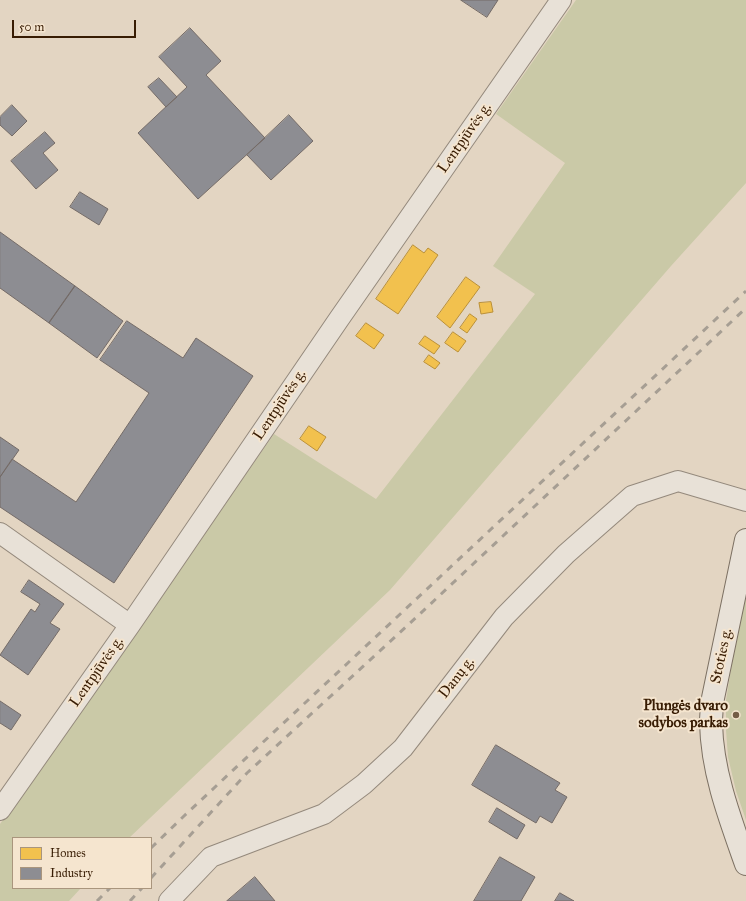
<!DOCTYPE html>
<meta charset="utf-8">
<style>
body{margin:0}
#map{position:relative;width:746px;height:901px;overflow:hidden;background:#e3d5c2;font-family:"IM FELL Great Primer",serif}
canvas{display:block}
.legend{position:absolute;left:12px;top:837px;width:140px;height:52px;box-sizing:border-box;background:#f5e5cf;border:1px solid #a9957d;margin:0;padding:5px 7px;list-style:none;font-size:12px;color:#381c03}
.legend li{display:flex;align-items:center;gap:8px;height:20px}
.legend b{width:20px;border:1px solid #a9957d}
.scale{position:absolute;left:12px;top:20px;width:124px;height:18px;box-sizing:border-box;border:2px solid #381c03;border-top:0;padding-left:5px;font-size:12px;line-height:14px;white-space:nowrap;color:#381c03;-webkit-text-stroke:3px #f5e5cf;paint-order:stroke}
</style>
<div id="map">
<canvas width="746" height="901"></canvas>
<ul class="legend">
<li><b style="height:11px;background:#f2c14e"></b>Homes</li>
<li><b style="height:11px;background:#8d8d92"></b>Industry</li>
</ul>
<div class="scale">50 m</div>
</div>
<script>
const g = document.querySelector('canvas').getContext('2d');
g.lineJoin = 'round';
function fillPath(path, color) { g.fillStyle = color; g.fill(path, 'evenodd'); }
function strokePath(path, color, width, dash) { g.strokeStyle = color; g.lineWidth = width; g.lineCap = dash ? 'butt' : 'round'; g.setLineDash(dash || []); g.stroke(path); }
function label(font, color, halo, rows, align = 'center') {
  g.font = font + ' "IM FELL Great Primer",serif'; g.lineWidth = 4; g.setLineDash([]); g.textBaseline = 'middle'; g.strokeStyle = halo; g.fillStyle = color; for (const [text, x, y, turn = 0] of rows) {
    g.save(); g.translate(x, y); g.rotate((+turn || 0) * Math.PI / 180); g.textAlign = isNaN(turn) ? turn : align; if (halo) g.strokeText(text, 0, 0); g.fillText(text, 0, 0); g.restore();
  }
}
fillPath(new Path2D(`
 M576,0H746V183L671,266L390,590L129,838H13V888H81L69,901H0V824L274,434L376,499L535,294L493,266L565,163L496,114Z
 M746,596V820L736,791L728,757L726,730V700L731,669Z`), '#cac9a7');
const homes = new Path2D(`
 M413,245L424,253L428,248L438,255L398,314L376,299Z
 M466,277L480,287L450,328L437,317Z
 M491,302L493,312L481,314L479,303Z
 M470,314L477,319L467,333L460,328Z
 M366,323L384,335L374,349L356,336Z
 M453,332L466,341L458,352L445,343Z
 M425,336L440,346L434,354L419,344Z
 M429,355L440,363L435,369L424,362Z
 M309,426L326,437L317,451L300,439Z`);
fillPath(homes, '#f2c14e');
strokePath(homes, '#ba9038', 1);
const industry = new Path2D(`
 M461,0H498L487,17Z
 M190,28L221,61L206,75L265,138L198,199L138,133L187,87L159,57Z
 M159,78L177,97L166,107L148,87Z
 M12,105L27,121L12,136L0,125V117Z
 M289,115L313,141L271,180L247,155Z
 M45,132L55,143L43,153L58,170L36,189L11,161Z
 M80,192L108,209L99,225L70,207Z
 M0,232L75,286L49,323L0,288Z
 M75,286L123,321L97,358L49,323Z
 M127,321L183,358L196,338L253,376L114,583L0,507V477L12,459L76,502L149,393L100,360Z
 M0,437L19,450L0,477Z
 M29,580L64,604L50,623L60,629L28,675L0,655L31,609L35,612L40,604L21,592Z
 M0,701L21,715L11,730L0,723Z
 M496,745L560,783L555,790L567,797L552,823L540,816L536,823L472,785Z
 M497,808L525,825L517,839L489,822Z
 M500,857L535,877L521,901H474Z
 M255,877L275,901H227Z
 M560,893L574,901H555Z`);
fillPath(industry, '#8d8d92');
strokePath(industry, '#746b67', 1);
const minor = new Path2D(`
 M0,533L130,625
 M0,810L130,625L339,319L561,0
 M169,901L211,857L324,814L364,784L403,748L504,617L566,554L632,496L678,481L746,501`);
const secondary = new Path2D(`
 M746,540L713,698C712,706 711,715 711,723C712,772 730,819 746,864`);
strokePath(minor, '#94897c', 22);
strokePath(secondary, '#7c7062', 24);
strokePath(minor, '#e8e1d7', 20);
strokePath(secondary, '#e8e1d7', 22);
strokePath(new Path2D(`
 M151,848L184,816L746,291
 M151,878L247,773L407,626L746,308
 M97,901L110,888
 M130,901L142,888`), '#a69e93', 3, [7, 7]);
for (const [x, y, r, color] of [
 [736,715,4,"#745d46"]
]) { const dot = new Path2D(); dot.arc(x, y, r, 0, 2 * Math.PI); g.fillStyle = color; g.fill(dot); strokePath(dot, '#f5e5cf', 1.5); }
label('15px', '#381c03', '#f5e5cf', [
 ["Lentpjūvės g.",465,138,-55],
 ["Lentpjūvės g.",280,405,-56],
 ["Stoties g.",722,656,-78],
 ["Lentpjūvės g.",97,672,-55],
 ["Danų g.",457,678,-52]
]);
label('bold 15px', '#381c03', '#f5e5cf', [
 ["Plungės dvaro",728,706],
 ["sodybos parkas",728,723]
], 'right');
</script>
